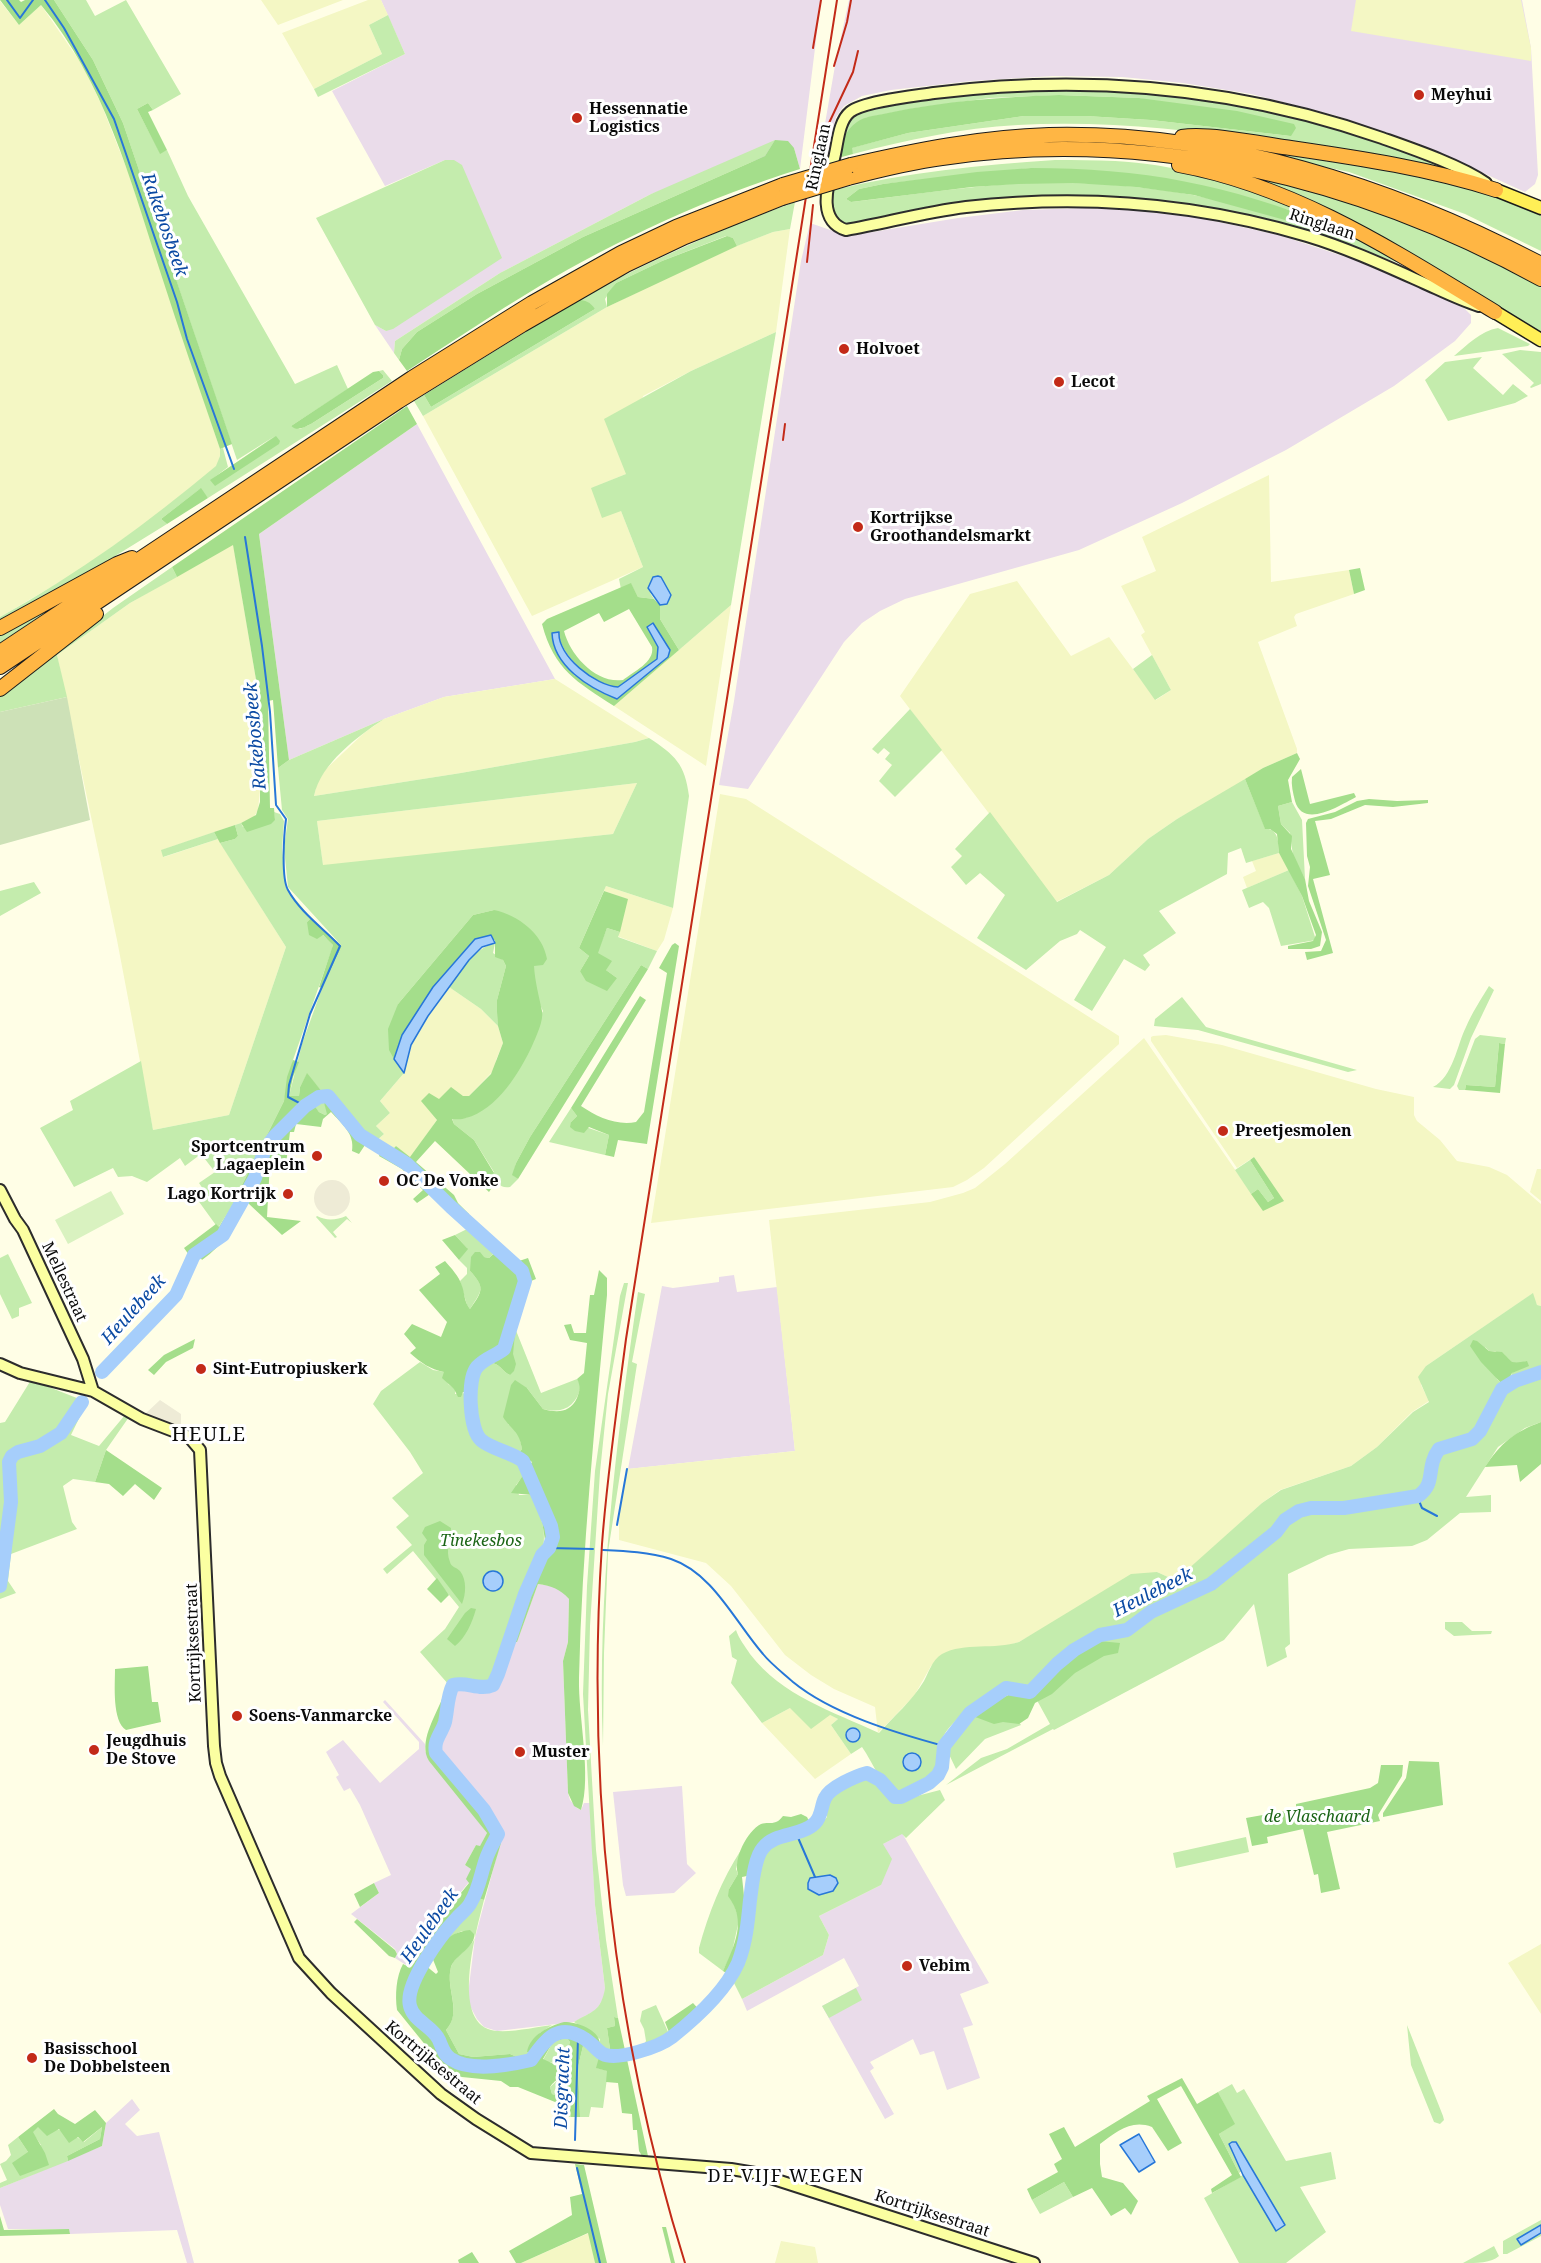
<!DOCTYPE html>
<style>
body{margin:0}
canvas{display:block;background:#fffee6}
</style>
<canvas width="1541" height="2263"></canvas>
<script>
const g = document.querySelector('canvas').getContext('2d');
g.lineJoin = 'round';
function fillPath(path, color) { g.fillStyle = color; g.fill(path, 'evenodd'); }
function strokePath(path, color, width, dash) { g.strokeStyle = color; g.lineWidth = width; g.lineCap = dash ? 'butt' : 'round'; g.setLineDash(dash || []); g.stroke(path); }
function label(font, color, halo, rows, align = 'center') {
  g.font = font + ' "Noto Serif",serif'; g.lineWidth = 6; g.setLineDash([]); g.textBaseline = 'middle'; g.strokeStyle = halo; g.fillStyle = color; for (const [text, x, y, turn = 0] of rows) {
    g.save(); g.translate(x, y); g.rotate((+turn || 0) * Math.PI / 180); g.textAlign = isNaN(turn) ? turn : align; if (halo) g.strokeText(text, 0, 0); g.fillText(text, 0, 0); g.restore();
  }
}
fillPath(new Path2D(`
 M381,0H821L800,169L794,148L651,194L500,273L395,341L394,353L375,325L386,331L445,160L385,186L332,91L405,54Z
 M849,0H1522L1531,48L1538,175L1535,184L1525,192L1415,142L1334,115L1251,94L1183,83L1122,77L1053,76L972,81L891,90L862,96L844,106L836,117L826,161L818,164L836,60Z
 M1085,208L1134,210L1201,218L1279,235L1361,262L1464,308L1471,315V323L1455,341L1394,386L1286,450L1182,503L1079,550L905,599L880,611L862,623L844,642L748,789L719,785L734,701L801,261L810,223L842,234L854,235L958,218L1023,210Z
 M417,424L555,679L444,697L384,719L289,760L259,534Z
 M734,1275L737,1292L777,1287L795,1451L628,1469L662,1286L673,1288L719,1282V1277Z
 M538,1584L551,1586L561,1590L569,1599L568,1642L563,1661L568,1793L570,1800L577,1808L581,1810L584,1803H590L595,1905L605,1988L604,1998L596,2010L574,2022L497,2031L484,2027L477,2019L470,2006L468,1994L475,1938L503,1832L498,1821L466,1784L441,1750L440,1745L450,1725L452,1706L451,1699L456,1690L495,1691L499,1686L503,1678L512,1642L517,1641Z
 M385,1700L425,1744V1751L487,1833L480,1847L476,1845L465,1865L472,1869L469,1882L415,1949L419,1953L409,1967L395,1958L397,1954L395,1949L351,1914L379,1893L374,1883L391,1875L360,1805L350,1788L344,1791L336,1777L339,1775L326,1752L343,1740L380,1783L419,1749V1742L383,1702Z
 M682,1786L687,1864L696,1873L674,1893L626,1896L623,1885L613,1792Z
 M902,1833L989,1983L960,1994L973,2025L963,2028L980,2078L947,2090L934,2051L920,2055L913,2039L870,2062L874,2068L870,2071L894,2114L885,2119L822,2006L859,1986L844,1958L747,2011L742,1999L823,1955L829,1935L819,1916L881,1885L883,1844Z
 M132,2099L140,2110L125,2124L137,2136L159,2132L194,2263H187L177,2230L70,2234L68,2229H8L0,2205V2188L102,2146L106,2123Z`), '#eadcea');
fillPath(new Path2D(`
 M261,0H343L278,25Z
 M368,0H381L388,15L369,25L382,54L314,89L282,33Z
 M1356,0H1521L1531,48V61L1351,31Z
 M0,1L19,25L41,5L83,66L102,106L128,172L220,449V456L217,466L157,515L75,573L0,617Z
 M790,229L776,332L691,371L643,396L626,474L592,488L621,511L643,567L532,616L423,416L607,307L718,253L773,232Z
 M1269,475L1271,582L1349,570L1354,594L1296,614L1294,617L1297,626L1258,642L1297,749V753L1263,768L1219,796L1177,819L1148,839L1109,875L1056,902L900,696L970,594L1017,581L1071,656L1109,637L1156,700L1171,690L1141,635L1145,632L1121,586L1156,571L1142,537Z
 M233,544L260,703V790L258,810L254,817L241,823L162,850L164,857L218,839L286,947L229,1115L153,1130L117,940L57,655L130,603Z
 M731,605L706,766L614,706Z
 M555,679L649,738L635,742L461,773L314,796L317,783L325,770L364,733L384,719L444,697Z
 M637,783L613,834L323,866L317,821Z
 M720,794L746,799L1119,1036V1044L984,1168L967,1180L953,1187L651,1223Z
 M1279,853L1289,870L1247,888L1243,877L1256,871L1252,861Z
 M606,886L673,908L664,940L657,951L617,936L627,899L604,891Z
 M449,987L481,1009L498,1026L503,1043L496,1060L495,1069L469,1096L422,1101L437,1120L410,1158L396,1146L392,1151L376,1141L384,1134L376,1126L390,1113L380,1101L404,1073L411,1045L428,1016Z
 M1166,1035L1222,1045L1376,1089L1414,1097V1115L1417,1121L1440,1140L1457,1161L1489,1167L1507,1175L1541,1204V1306L1537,1305L1532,1294L1426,1366L1421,1385L1429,1401L1412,1412L1377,1447L1351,1466L1280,1490L1262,1503L1195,1564L1178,1576L1168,1577L1157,1572L1052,1623L1019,1642L1006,1646L961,1649L931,1666L914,1696L878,1733L875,1707L834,1689L811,1675L785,1655L731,1586L706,1563L619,1540V1512L627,1469L795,1451L769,1220L930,1202L963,1193L975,1188L1005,1164L1144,1038L1263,1210L1283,1201L1254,1157L1237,1168L1151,1041V1037L1153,1036Z
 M1537,1169H1541V1201L1530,1192Z
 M790,1708L830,1715L838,1719L831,1725L851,1754L815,1779L762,1723Z
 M1541,1944V2014L1508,1963Z
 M589,2233L595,2263H521Z
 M781,2241L815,2247L818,2263H775Z`), '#f4f7c4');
fillPath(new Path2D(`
 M54,0H86L95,16L126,0L181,94L153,110L148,103L137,109L160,153L167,150L188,196L295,384L337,365L348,389L291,426L300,429L311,424L383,378V375L379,371L383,370L392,381L208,498L200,489L161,519L167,524L65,587L0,623V617C78,574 148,523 216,466L220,456V449L223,448L228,467L211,480L275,436L237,460L123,123L93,60Z
 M388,15L405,54L318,97L314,89L382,54L369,25Z
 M1043,88L1164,93L1280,112L1379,142L1459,173C1313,150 1165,117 1018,125C961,128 907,140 853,154L851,148L908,133L1024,116H1086L1151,120L1291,136L1139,98L1059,95L990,98L916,108L865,118L842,140L847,125L859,112L936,97Z
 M775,140L765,156L583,237L477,294L417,332L402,349L399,360L394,353L395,341L500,273L651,194Z
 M1254,147L1428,176L1483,191L1541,214V251L1465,214L1349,172L1254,152Z
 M445,160H454L462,165L502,258L393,329L386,331L375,325L316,218Z
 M1055,160C1075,160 1095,160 1115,161C1172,164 1231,180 1284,201C1330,219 1374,246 1418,270L1335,240L1263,219L1173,201L1102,196L996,198L942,205L849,224C829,220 832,206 834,190C907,172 980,165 1055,160ZM1031,168L1295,211L1330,233C1284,219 1239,204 1193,195C1154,188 1114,184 1075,183C1000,180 925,194 851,202L846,199L859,189L883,184Z
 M1246,175L1326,194L1419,227L1466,246L1541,286V332L1426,264L1248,179Z
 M795,202L790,229L773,232L737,246L733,238L726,236L662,261L616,283L605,299L607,307L423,416L414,401L424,395L431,407L595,309L577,300C647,262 720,229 795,202Z
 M1498,328L1530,344L1528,346L1454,356C1467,345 1481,331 1498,328Z
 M776,332L731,605L679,650L660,619V605L667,604L650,593L654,599L638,597L631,584L621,589L619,579L643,567L621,511L602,518L591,488L626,474L604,419L691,371Z
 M1520,350L1541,352V384L1531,388L1530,387L1534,383L1502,354Z
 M1482,357L1473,368L1503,395L1513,384L1528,396L1515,403L1448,421L1425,380L1445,362Z
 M172,567L177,577L130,603L57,655L67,697L0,712V697L113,608Z
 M79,590L0,643V634Z
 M1152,655L1171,690L1155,700L1133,669Z
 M910,709L942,750L895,797L879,781L892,765L885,759L890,753L884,748L878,754L872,749Z
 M384,719C357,737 321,763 314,796L461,773L635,742L649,738C675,755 685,764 689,796L673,908L606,886L579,948L589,956L580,971L617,978L606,970L597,953L607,928L620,932L618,937L657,951L648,969L641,965L530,1137L516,1163L513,1175L518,1179L510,1187C500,1189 497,1182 491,1175L494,1172L474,1140L454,1124L452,1118H466L495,1100L543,1011L494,910L473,915L398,1004L394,1059L404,1073L380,1101L390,1113L376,1126L384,1134L376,1141L362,1134L331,1096L324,1094L307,1074L300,1087L299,1096H289L302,1044L322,988L342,946L288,887L284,848L288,819L282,810L278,768L289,760ZM637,783L613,834L323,865L317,821Z
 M1245,779L1265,828C1279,830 1278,841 1279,853L1246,863L1241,848L1228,853L1227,874L1159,911L1176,933L1143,955L1150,965L1145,971L1124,959L1092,1011L1074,1000L1106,947L1080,930L1077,934L1060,941L1026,970L977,938L1005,895L980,873L966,885L951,867L962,856L955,849L990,812L1057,902L1109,875L1148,839L1177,819Z
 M1292,802L1302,820L1305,879L1293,856L1290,833L1281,824L1278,806Z
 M274,812L280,814L284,821L282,848L286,888L311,918L307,922C316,931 326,936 333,945L332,949L293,1060L284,1101L230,1209L218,1228L197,1199L205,1192L199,1183L215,1172L201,1154L185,1166L180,1158L147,1182L132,1176L118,1177L113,1168L74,1187L40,1128L73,1110L70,1101L141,1061L153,1130L229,1115L286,947L220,843L235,839L238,836L235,825L241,823L243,827L275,820Z
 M214,832L218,839L163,857L161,850Z
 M1289,870L1302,896L1316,940L1281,946L1269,908L1263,902L1249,908L1242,890Z
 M34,882L41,893L0,916V891Z
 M495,943L493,953L503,960L506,966L497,1000L498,1026L481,1009L449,987C462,970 473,949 495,943Z
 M1489,986L1494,990L1471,1038L1454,1085L1450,1089L1433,1087C1453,1077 1457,1045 1466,1027C1472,1013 1481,999 1489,986Z
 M1182,997L1206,1027L1357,1070L1348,1072L1198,1030L1154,1026L1155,1019Z
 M1480,1035L1506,1038L1505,1044L1499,1043L1495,1087L1466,1085L1465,1090H1459L1457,1086L1475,1039Z
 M323,1099L328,1114L325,1115L319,1112L312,1104L316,1100Z
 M571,1108L577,1116L571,1122L609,1135L605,1155L549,1142Z
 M1250,1160L1274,1198L1268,1202L1258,1189L1251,1194L1235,1170Z
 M317,1216C326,1221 337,1220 346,1216L352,1223L347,1219L333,1232L337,1237L335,1238L316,1217Z
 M469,1228L496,1251L489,1258L484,1257L470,1271C486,1288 482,1290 470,1309L467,1305L460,1281L467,1274V1268L459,1260L467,1248L455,1235Z
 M8,1254L32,1303L19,1308V1316L12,1319L0,1294V1258Z
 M624,1283H628L608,1394L600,1472L590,1626L588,1710L596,1850L606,1940L618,2018L614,2017L615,2026L607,2028L610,2049L608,2052L601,2050L597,2044L600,2043V2039L574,2022C592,2011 601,2012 605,1988L595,1905L583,1694L587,1586L595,1471L620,1296Z
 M638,1292L645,1294L632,1362L637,1364L608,1552L604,1653L603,1746C597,1592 616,1444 638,1292Z
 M1533,1293L1537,1305L1541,1306V1368L1511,1379L1512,1373L1527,1361L1516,1364L1495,1351H1489L1485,1347L1497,1379L1502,1384L1479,1429C1475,1432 1472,1436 1468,1438C1451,1447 1436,1438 1429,1460C1426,1469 1429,1475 1427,1484L1414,1494L1346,1505H1312L1290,1514L1259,1543L1208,1583L1146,1613L1129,1625L1096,1633L1057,1657L1027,1689L1004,1684C986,1695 955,1717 944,1735C939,1744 941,1748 940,1758C939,1780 915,1786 897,1792C877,1780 874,1764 862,1747L851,1754L831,1725L838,1719L830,1715L811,1729L790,1708L762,1723L731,1683L737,1660L732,1657L729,1636L736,1630C739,1639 745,1646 750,1654C782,1696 832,1711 879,1733C894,1716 912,1701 924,1681C929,1672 932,1660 942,1654C964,1642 995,1650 1019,1642L1131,1574L1157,1572L1168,1577L1178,1576L1186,1571L1262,1503L1281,1490L1351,1466L1377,1447L1413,1412L1429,1402L1418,1377L1426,1366Z
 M515,1328L541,1393L577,1379L581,1386C576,1407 563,1414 543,1409L527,1388L508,1424C518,1430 520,1437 522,1449L519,1453C508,1449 492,1446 484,1439C468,1426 475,1386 478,1370H481L488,1363C500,1362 501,1371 510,1375Z
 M420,1362L433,1370L445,1372L448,1384L455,1389V1394L467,1393C468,1404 470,1429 477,1439C488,1456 518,1449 526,1472L516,1485L519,1495H532C539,1508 547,1532 543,1547L515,1613L496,1672L493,1679L485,1685L456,1679L449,1685L420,1652L445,1629L459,1607L413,1551L387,1574L383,1569L412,1545L396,1527L409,1516L392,1498L423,1473L410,1452L373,1404L381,1391Z
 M1541,1374V1422L1525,1428L1498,1447L1466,1497L1491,1495V1512L1460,1513L1427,1540L1412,1546L1349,1549L1328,1555L1288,1574L1290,1644L1285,1648L1287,1657L1267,1667L1254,1604L1224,1640L1054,1730L1053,1729L946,1785L981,1758L1007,1749L1050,1724L1033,1693L1100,1638L1118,1636L1133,1631L1154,1613L1209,1589L1279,1533L1287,1522L1303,1513L1416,1500L1426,1496L1434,1487L1437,1459L1441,1451C1485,1447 1484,1421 1505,1391L1510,1386Z
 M31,1380L87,1402L71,1435L99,1446L125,1415L129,1417L106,1450L95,1482L73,1479L63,1486L72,1522L77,1529L11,1554L8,1581L16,1593L0,1599V1423L5,1422Z
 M1445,1622H1462L1472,1631H1492L1491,1634L1454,1636L1445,1629Z
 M1005,1701L1021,1725L985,1739L956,1769L946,1748L972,1719Z
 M867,1778C880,1778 886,1793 894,1802L940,1790L945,1800L906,1838L902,1834L883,1844L892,1859L881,1885L819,1916L829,1935L823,1955L742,1999L732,1979L744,1951L762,1851C774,1838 790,1841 806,1835C815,1832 821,1824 827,1817C821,1783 850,1790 867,1778Z
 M1246,1837L1249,1852L1176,1868L1173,1853Z
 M741,1850L736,1869L738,1874L729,1889L739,1920L732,1952L723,1971L699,1953V1948C708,1914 722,1879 741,1850Z
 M478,1898L484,1900C477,1928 452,2015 488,2029C502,2035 536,2027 552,2025L540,2033L527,2052L533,2053L517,2062V2057L510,2054L473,2057L459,2054L446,2030C463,2011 445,1989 451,1967C455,1955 470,1949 475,1938L474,1934L462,1931L443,1940Z
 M856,1988L862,2000L829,2018L822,2006Z
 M656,2005L669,2034L643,2046L646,2041L644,2029L640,2021L642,2011Z
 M1407,2025L1443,2116L1444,2120L1440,2124L1434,2122L1411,2065Z
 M567,2038L570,2042C561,2067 566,2092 571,2117H561L564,2102L561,2097L552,2094L550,2087L559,2079L555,2063L546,2062L543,2060L553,2042Z
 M582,2040L600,2056L597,2068L608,2071L603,2108L591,2107L589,2117H580L578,2067L583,2046Z
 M1232,2084L1237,2093L1244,2089L1286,2161L1331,2152L1336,2179L1300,2187L1326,2232L1286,2263H1239L1204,2198L1243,2175L1276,2230L1285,2225L1229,2144L1242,2171L1239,2173L1219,2134L1234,2124L1218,2092Z
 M38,2126C55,2128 70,2131 84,2142L102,2127L100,2139L67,2156L68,2161L0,2188V2183L7,2180L0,2164L6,2161L11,2155L8,2145L18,2137L28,2152L41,2145L32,2132Z
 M1064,2182L1073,2197L1040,2214L1032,2200Z
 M1541,2220V2236L1507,2254H1503V2241Z
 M1494,2246L1499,2256C1492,2263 1476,2263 1463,2263Z`), '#c4ecad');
fillPath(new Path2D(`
 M0,0H19L21,2L25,0H54L93,60L123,123L232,444L220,449C200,390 179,331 160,271C130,179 104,80 41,5L19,25Z
 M1059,95L1139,98L1237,111L1294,124L1296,128L1291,136L1151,120L1086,116H1024L908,133L852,148L853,154L838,158C841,144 845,130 857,122C865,116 879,115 888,113C945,101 1001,97 1059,95Z
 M148,103L153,110L148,112L167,150L160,154L137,109Z
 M775,140L788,141L794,148L800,169C712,196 616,240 538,287C493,314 450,343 407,371L399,360L402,349L417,332L477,294L583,237L765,156Z
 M1031,168C1141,168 1230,184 1332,227L1336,230V234L1194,195L1136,187L1073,183L1018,184L972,187L851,202L846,199L859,189L883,184L977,172Z
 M727,236L733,238L737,246L607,307V294L616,283L662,261Z
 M577,300C586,300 590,302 595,309L431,407L424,395Z
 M379,371L383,375V378L311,424C304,427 298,432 291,426L373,372Z
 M407,406L417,424L259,534L289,760L278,768L273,700L268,701L270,808H274L275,820L271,824L247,832L241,823L256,815L260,802V703L233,545L177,577L172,567Z
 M276,436L280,441L279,444L215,486L210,480Z
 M201,488L208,498L167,524L161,519Z
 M1360,568L1365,590L1354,594L1349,570Z
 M631,583L638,597L654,599L660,605V619L679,650L614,706C577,682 554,670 542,624L547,619ZM629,609L652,647C655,662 633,672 623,680C596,684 570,655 564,631L599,613L604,622ZM559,632C557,652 599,693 619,687C633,683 646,668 657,659L658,647L668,657L617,699L574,675L552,633Z
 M1297,753L1300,759L1288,780L1292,802L1278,806L1281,824L1292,836L1291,849L1305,879L1309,901L1322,932L1320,946L1311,949H1288V946L1313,941L1316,935L1302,896L1279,853L1277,834L1270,829H1265L1245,779L1263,768Z
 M1301,769L1310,804L1354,793L1356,797C1339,806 1303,829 1295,801C1293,793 1291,785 1292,777Z
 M1369,799L1397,801L1428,800V803L1393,807L1365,805L1331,819L1315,821L1330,875L1313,879L1333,953L1307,960L1305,952L1321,951L1326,940L1308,886L1310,867L1307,856L1306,823L1308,819L1335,812L1357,801Z
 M235,825L238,836L235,839L220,843L214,832Z
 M604,891L628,899L620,932L607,928L598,953L612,961L606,970L617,978L607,991L586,981L580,971L589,956L579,948Z
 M494,910C518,915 543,934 547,959L543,965L534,966C535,982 539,996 542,1011C544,1020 536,1037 532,1046C520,1072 497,1110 466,1118C461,1120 456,1119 452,1119L454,1124L474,1140L494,1173L490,1176L493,1186L489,1192L435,1141L416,1162L454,1195L458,1203L469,1214L464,1216L436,1190L417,1203L413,1199L423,1190L402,1169L379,1156L380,1153L365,1145L359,1154L352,1151C355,1134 342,1124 331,1112L323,1119L321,1127L296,1124L294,1132H290L286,1164L270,1162L267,1217L301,1221L282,1235L248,1203C236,1226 224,1244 202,1260L196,1250L189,1255L184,1248L216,1224L219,1227L230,1209L284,1101L287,1077L293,1060L299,1062L293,1077L289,1096H299L300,1087L307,1073L324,1094L316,1096V1100L313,1104L319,1112L325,1115L327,1114L323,1099L331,1096L358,1128L355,1132L389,1153L396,1146L410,1157L437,1120L421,1101L429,1093L439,1099L451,1087L463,1096H469L491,1074L503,1043L498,1026L497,1012V1000L506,966L503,960L495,957V940L475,939C443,976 411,1012 394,1059L389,1050L388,1029L398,1004L473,915Z
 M311,918L342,946L322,988L319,987L333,945L323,935L317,939L309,935L307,922Z
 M675,943L679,946L647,1144L618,1140L614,1157L605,1155L609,1135L589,1127L584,1133L575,1131L570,1127L571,1122L577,1116L571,1108L640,996L646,1000L581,1106C597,1117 617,1126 636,1122L644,1112L667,973L659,968L672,945Z
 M641,965L648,969L518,1179L512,1175L516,1163L530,1137Z
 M1499,1043L1505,1044L1500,1093L1465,1090L1466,1085L1495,1087Z
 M1254,1157L1284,1201L1263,1211L1251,1194L1258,1189L1268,1202L1274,1198L1250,1160Z
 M455,1235L468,1249L459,1260L442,1240Z
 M501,1247L519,1261L528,1258L536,1279L531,1281L517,1313L513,1354L516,1364L514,1371L510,1375C501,1371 500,1362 488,1363L481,1371L472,1368L467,1393L463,1392L461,1397H458L454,1389L442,1378L444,1372C430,1369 421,1363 410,1353L416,1348L404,1334L412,1324L441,1337L447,1322L419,1290L440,1274L435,1267L445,1261C451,1268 459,1276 462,1286C465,1294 464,1302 470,1309C483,1291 485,1287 470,1271L471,1257L475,1252H480L484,1257L489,1258Z
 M599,1270L607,1278V1295C595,1422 582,1550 579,1678C578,1716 592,1776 581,1810L574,1806L568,1793L563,1661L568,1642L569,1599C560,1589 552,1586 538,1584L517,1642H512C523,1611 532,1575 550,1547L545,1540L540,1509L532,1495L511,1493L532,1462L519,1453L522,1449C519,1430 512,1431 503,1417L511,1385L515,1380L527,1388L543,1409C557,1413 570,1413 577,1398C580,1390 581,1387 577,1379L584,1373L587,1343L570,1340L564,1325L571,1324L574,1333H586L590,1295H594Z
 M195,1339L193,1348L166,1362L154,1375L148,1370L164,1355Z
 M1473,1340L1477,1341L1489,1351L1502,1352C1513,1363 1511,1364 1527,1361L1529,1366L1512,1373L1507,1383L1502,1384L1481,1362L1470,1346Z
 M1541,1422V1464L1520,1482L1517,1465L1485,1467C1501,1443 1514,1432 1541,1422Z
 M106,1450L162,1488L154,1500L135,1484L123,1496L109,1484L95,1482Z
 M440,1521L451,1528C451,1540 445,1550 450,1562C451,1567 456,1567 460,1571C467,1580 466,1594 462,1604L424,1555V1545L427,1540L422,1533L425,1527Z
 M437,1578L449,1595L441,1603L427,1589Z
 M471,1608L476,1609C472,1623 466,1637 455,1646L447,1639L465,1613Z
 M1099,1641L1120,1643L1118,1653L1104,1656L1075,1673L1052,1694L1035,1703L1028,1718L1019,1724L1003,1722L994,1724L970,1715L1014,1692L1032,1694L1066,1660Z
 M148,1666L152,1702H158L161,1722L126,1730C112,1721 115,1685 115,1669Z
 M445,1698L451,1699C453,1708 452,1718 450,1726C447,1735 439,1741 441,1750L466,1784L498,1821L490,1827L495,1833C493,1844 486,1853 482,1863C479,1872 477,1884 472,1893C456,1920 401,1972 407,2006C409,2021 425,2025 433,2036C438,2041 439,2050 443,2056C457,2073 518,2073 535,2060C538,2058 540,2052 543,2049C552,2034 567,2032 582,2040L583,2046L578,2067L580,2117H571C566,2092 561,2067 570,2042L567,2038L553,2042L543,2059L558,2066C562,2081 557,2077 550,2087L552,2094L561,2097L564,2102L561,2117L555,2102L518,2087H510L501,2081L462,2077L448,2073L397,2010C395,1995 396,1977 403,1964L409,1967L419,1954L415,1950L469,1883L466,1879L471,1869L465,1865L476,1845L480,1846L487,1833L429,1761C418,1743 435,1717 442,1699Z
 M1409,1761L1439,1762L1443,1805L1383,1817V1813L1406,1778Z
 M1381,1765H1403L1402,1776L1378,1815L1380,1821L1327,1832L1340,1889L1321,1893L1318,1874L1314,1875L1303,1829L1267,1837L1268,1843L1252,1846L1246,1818L1296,1809V1804L1370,1788L1378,1783Z
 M801,1814L807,1817L810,1823L762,1845C754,1855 758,1876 742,1877L744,1896L748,1897C744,1925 741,1949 729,1975L723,1971C735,1944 747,1921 728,1896L729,1889L738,1874C733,1859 747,1831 761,1824C766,1822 771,1824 776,1822C779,1821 781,1818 783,1816L791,1817Z
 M497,1841L501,1843L484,1900L478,1898L487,1863Z
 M374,1883L379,1893L360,1907L354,1894Z
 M357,1919L395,1950L397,1954L395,1958L389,1956L354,1922Z
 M470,1930L474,1934C476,1947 455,1955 451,1967C445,1989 463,2012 446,2030L459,2054L473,2057L510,2054L517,2057V2062C498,2065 474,2068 457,2060C446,2056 445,2043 438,2035C431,2027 420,2022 414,2013C405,1998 417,1978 425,1965L436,1974L438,1972L432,1957C442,1941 449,1933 470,1930Z
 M693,2003L704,2015L691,2027L672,2040L665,2022Z
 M614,2017L618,2018L648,2156H642L639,2151L637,2130H633L632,2114L622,2113L618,2083L606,2082L607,2071L596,2068L601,2050L607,2052L610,2049L607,2028L615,2026Z
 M564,2022C577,2022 598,2029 600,2043L597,2044C574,2023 549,2025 533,2053L527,2052C530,2035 549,2026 564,2022Z
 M1182,2078L1197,2104L1218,2092L1235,2124L1219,2134L1241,2177L1212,2193L1211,2189L1232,2175L1181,2086L1157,2099L1182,2143L1168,2151L1152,2127C1131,2119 1116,2132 1100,2144V2164L1102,2177L1123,2183L1138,2201L1131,2215L1125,2208L1111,2216L1092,2188L1073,2197L1064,2182L1032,2200L1027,2189L1058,2172L1054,2164L1062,2159L1049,2134L1064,2127L1075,2147L1150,2101L1147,2096Z
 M54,2109L58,2114L75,2124L95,2110L106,2123L102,2146L68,2161L67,2156L100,2139L102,2127L83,2142L78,2137L69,2143L59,2129L47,2136L38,2127L33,2132L45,2153L49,2165L20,2176L12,2163L28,2152L18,2137Z
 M575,2164L584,2165L607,2263H595L588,2233L521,2263H516L509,2251L572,2215L570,2197L582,2194Z
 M0,2216L4,2230L69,2229L70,2234L0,2236Z
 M662,2227H666L675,2263H671Z
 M472,2252L479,2263H459L458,2260Z`), '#a4de8b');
fillPath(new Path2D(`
 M67,697L90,820L0,845V712Z`), '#cde1b7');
fillPath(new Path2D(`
 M111,1191L124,1214L68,1244L55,1220Z`), '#d9f2c0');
fillPath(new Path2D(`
 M314 1198a18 18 0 1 1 36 0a18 18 0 1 1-36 0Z
 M160,1400L181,1414V1430L143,1416Z`), '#eeebd6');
const water = new Path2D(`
 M658,576L661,577L671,595L667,604L660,605L648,588L653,577Z
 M653,623L670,650L668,657L617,699C589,688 553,666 552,633L559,632C557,656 596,686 618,687L657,659L658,647L647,627Z
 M491,935L495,943L482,947L469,960L428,1016L411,1045L404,1073L394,1059L402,1035L433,987L475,939Z
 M483 1581a10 10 0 1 1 20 0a10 10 0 1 1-20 0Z
 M846 1735a7 7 0 1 1 14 0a7 7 0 1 1-14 0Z
 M903 1762a9 9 0 1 1 18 0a9 9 0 1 1-18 0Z
 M830,1875L836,1878L838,1883L833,1891L819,1895L808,1889V1883L810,1878Z
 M1139,2134L1155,2162L1139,2172L1120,2145Z
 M1232,2142H1236L1285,2225L1276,2231L1243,2175L1229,2144Z
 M1541,2225V2233L1521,2245L1517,2239Z`);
fillPath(water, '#a6cefb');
strokePath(water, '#2777d8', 1.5);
strokePath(new Path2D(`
 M7,0L20,18L33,0
 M45,0L64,28L114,119L177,302L187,339L234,469
 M245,537L262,646L270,712L276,805L286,819C284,834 281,878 288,890C300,912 323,928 340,946L310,1014L289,1085L288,1097L305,1106
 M1417,1496L1422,1508L1437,1516
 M617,1525L627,1469
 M549,1548L593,1549
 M603,1550C626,1551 649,1552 671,1559C713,1573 735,1622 763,1654C771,1664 783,1673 793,1682C832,1714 896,1733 944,1746
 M796,1833L815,1877
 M575,2140L578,2037
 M577,2168L600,2263`), '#2777d8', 2);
strokePath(new Path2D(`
 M102,1372L176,1295L194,1255L223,1235L255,1178L265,1149L275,1136L305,1106L319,1097L328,1096L360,1135L407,1164L451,1207L522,1271L525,1281L504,1349C495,1356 485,1358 477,1367C467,1379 469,1429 481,1440C491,1449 511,1452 523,1461L551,1526L553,1537L549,1548L542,1555L525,1594L498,1674L493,1685C479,1691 467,1681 453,1685C447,1697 448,1708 445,1722C442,1733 433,1740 436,1753L484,1810L498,1834C494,1842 489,1850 486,1859C481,1873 479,1889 471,1902C468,1909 461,1913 456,1919C441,1935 404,1984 410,2006C414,2022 433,2026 439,2040C442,2047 444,2055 451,2059C470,2072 510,2065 531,2060C546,2038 559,2022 585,2039C592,2043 596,2050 603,2054C617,2061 659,2047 672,2037C696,2018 725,1992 738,1963C746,1943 748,1921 750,1900C752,1887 754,1858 763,1848C775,1832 801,1837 815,1823C822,1816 821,1806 825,1798C830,1787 856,1776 867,1773L880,1780L895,1797H901L929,1783L938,1775L942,1767L944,1746L970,1713L1006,1688L1030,1692L1057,1664L1074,1650L1100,1635L1127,1630L1151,1612L1211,1584L1276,1532L1285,1520L1299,1511L1311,1508H1344L1418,1496C1437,1483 1425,1468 1439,1449L1472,1439L1480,1431L1502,1389L1515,1381L1541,1372
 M0,1586L11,1502L9,1462L12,1456L18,1452L40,1446L61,1433L82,1402`), '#a6cefb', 14);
const secondary = new Path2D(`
 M1479,306C1460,300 1442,291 1424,283C1386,266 1347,248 1307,236C1196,203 1081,194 966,207C925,212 886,223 846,230C814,220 830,178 835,154C838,141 839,121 850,112C864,101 915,96 934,93C1086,74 1237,87 1382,138C1413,149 1460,165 1486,183
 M0,1190L15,1219L23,1230L83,1359L93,1391
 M0,1364L20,1373L93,1391L142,1419L189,1437L200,1450L214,1746L216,1763L220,1776L299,1958L331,1993L441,2094L476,2119L531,2153L731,2169L755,2173L1034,2263`);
const primary = new Path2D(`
 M1496,190L1541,208
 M1495,312L1541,340`);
const highway = new Path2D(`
 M1182,137C1205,133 1253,142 1277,146C1351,157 1425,167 1496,190
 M851,165C916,150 982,137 1049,135C1220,131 1391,185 1541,264
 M1179,165C1295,186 1396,252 1495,312
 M848,178C879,170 910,162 942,158C1149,127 1359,179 1541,279
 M0,628L117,564L132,558
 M0,652L412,378L532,303L621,253L676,227L783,185
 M0,667L399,401L522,325L626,265L685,237L782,198
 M0,689L96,614`);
strokePath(secondary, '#2c2c2c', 14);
strokePath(primary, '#1b1b1b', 15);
strokePath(highway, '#1b1b1b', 16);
strokePath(secondary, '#fbffa1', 10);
strokePath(primary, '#ffef56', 12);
strokePath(highway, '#ffb644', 14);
strokePath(new Path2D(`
 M813,48L821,0
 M834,66L847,22L851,0
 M819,157L829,123L853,72L858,51
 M807,262L813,205
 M783,440L785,424
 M685,2263C613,2033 586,1785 602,1544C607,1476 617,1408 626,1339L837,0`), '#c32a18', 2);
const highwayBridge = new Path2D(`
 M783,185L851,165
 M782,198L848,178`);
strokePath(highwayBridge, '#1b1b1b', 16, []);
strokePath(highwayBridge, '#ffb644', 14);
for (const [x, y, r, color] of [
 [1419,95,6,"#c32a18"],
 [577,118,6,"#c32a18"],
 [844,349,6,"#c32a18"],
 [1059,382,6,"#c32a18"],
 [858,527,6,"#c32a18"],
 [1223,1131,6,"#c32a18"],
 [317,1156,6,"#c32a18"],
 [384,1181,6,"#c32a18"],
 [288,1194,6,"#c32a18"],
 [201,1369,6,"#c32a18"],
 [237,1716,6,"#c32a18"],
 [94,1750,6,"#c32a18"],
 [520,1752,6,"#c32a18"],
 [907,1966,6,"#c32a18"],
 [32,2058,6,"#c32a18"]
]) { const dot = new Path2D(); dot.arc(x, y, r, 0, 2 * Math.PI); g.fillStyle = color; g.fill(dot); strokePath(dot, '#fff', 2); }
label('bold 16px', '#0a0a0a', '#fff', [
 ["Meyhui",1431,95],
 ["Hessennatie",589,109],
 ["Logistics",589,127],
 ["Holvoet",856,349],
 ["Lecot",1071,382],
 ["Kortrijkse",870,518],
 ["Groothandelsmarkt",870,536],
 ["Preetjesmolen",1235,1131],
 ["Sportcentrum",305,1147,"right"],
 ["Lagaeplein",305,1165,"right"],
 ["OC De Vonke",396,1181],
 ["Lago Kortrijk",276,1194,"right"],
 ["Sint-Eutropiuskerk",213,1369],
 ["Soens-Vanmarcke",249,1716],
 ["Jeugdhuis",106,1741],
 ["De Stove",106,1759],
 ["Muster",532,1752],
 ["Vebim",919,1966],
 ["Basisschool",44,2049],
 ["De Dobbelsteen",44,2067]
], 'left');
label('16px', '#0a0a0a', '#fff', [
 ["Ringlaan",819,157,-78],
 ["Ringlaan",1322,225,18],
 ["Mellestraat",64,1282,65],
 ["Kortrijksestraat",194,1643,-92],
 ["Kortrijksestraat",433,2063,40],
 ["Kortrijksestraat",932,2214,18]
]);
label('italic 16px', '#1b6516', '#fff', [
 ["Tinekesbos",481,1541],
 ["de Vlaschaard",1317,1817]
]);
label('italic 18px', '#0b4aa3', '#fff', [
 ["Rakebosbeek",164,225,71],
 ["Rakebosbeek",256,736,-95],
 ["Heulebeek",134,1310,-48],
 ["Heulebeek",1153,1593,-27],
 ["Heulebeek",430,1926,-55],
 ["Disgracht",563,2088,-88]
]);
g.letterSpacing = '1.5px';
label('18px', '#0a0a0a', '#fff', [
 ["DE VIJF WEGEN",786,2177]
]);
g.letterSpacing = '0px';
g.letterSpacing = '1.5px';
label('20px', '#0a0a0a', '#fff', [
 ["HEULE",209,1435]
]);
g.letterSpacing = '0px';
</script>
